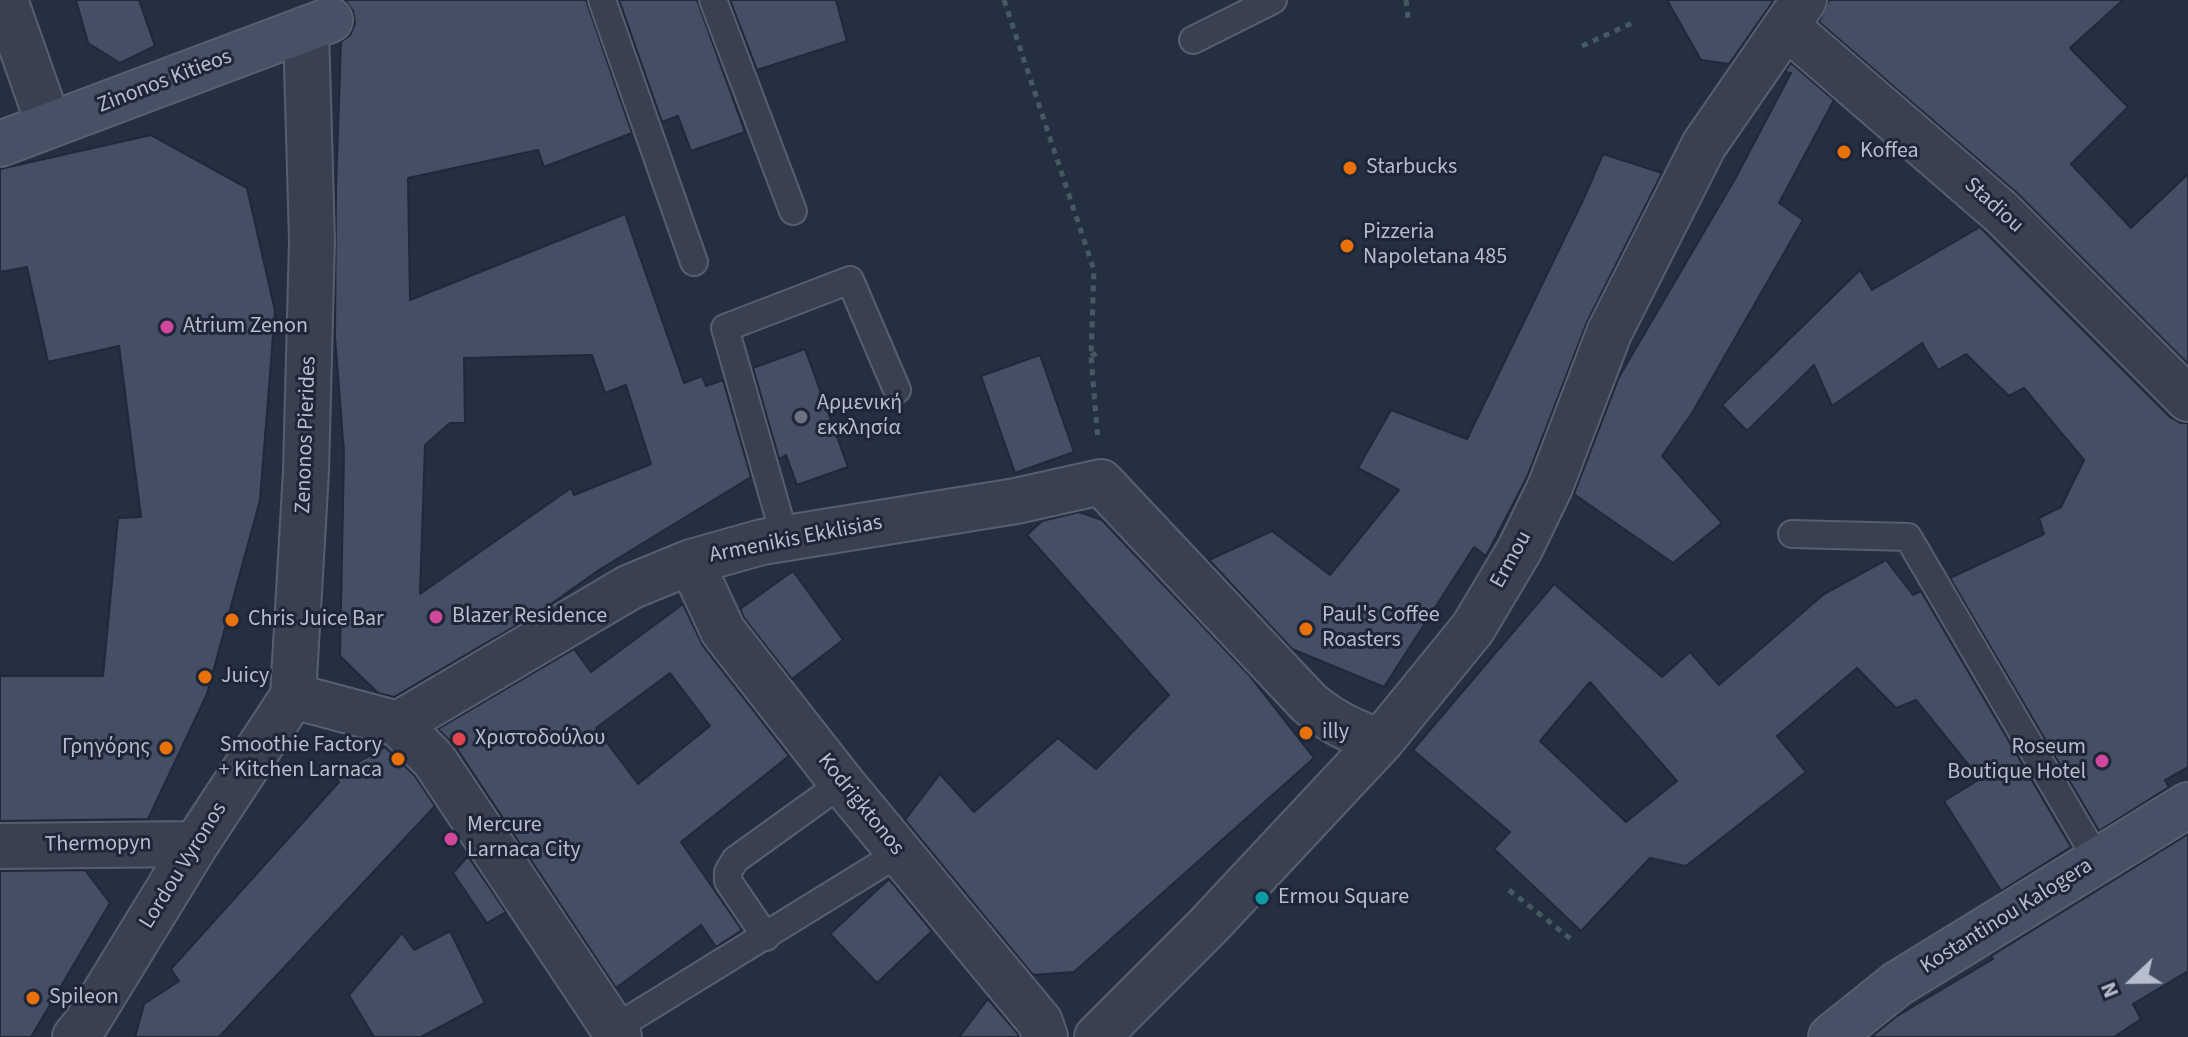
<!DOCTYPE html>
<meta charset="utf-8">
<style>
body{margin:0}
#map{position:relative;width:2188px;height:1037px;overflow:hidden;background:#252f42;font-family:"Source Sans 3",sans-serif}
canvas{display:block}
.north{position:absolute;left:2092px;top:941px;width:80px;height:80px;-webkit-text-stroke:6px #1e2637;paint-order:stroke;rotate:248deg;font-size:22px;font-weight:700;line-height:32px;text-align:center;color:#b6bdcc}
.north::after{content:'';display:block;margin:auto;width:28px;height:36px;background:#b6bdcc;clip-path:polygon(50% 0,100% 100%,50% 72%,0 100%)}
</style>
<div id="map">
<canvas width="2188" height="1037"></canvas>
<div class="north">N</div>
</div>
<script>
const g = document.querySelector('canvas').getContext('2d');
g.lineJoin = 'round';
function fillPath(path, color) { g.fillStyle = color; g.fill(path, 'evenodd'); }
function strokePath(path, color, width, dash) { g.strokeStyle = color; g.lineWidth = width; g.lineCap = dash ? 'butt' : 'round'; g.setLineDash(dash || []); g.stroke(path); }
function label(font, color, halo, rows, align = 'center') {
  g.font = font + ' "Source Sans 3",sans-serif'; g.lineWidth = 6; g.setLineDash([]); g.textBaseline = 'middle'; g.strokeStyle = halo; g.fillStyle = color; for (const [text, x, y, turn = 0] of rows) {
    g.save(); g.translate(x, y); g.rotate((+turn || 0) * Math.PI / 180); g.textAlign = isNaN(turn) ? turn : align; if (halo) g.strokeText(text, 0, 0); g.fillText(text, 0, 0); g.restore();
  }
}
const building = new Path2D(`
 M76,0H139L155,46L120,63L88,43Z
 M345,0H586L632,133L544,167L538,150L408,178L410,300L625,214L684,383L702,376L706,386L723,380L751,477L599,570L544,609L394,697L378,693L340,656L344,453L335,337L336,188L341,42L350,35L355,23L353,11ZM592,355L605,393L626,385L651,464L574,495L571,488L420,594L425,445L450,423H465L464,358Z
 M619,0H697L745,132L691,151L678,116L662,122Z
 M730,0H836L847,41L757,70Z
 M1667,0H1774L1729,64L1701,60Z
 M1829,0H2123L2070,48L2128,107L2071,164L2131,228L2188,174V364L2017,193L1819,22Z
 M1791,63L1834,100L1779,203L1803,220L1692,413L1662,456L1722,523L1673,563L1574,494L1619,377L1735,179L1791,73L1784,72Z
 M151,135L247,188L275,311L260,500L207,694L148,819L0,821V676H103L118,518L141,517L119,346L48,362L27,267L0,272V169Z
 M1603,154L1662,173L1587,322L1527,477L1486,556L1474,547L1384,687L1292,649L1209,560L1272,531L1330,575L1399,490L1358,468L1391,410L1467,439L1585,196Z
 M1980,227L2170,417L2181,423H2188V767L2165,780L2169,787L2099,831L1950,578L2044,534L2039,518L2061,507L2084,460L2024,388L2009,396L1966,354L1938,370L1922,343L1832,406L1814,365L1747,431L1722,405L1860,270L1872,290Z
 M805,349L848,467L797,485L786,455L779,459L753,368Z
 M1040,355L1074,452L1015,473L981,376Z
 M1079,512L1102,520L1249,675L1314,758L1074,972L1033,975L905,820L940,774L974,812L1058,738L1096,769L1169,695L1027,535L1042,521Z
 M1886,560L1913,595L1921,591L2071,847L2001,891L1944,801L1980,779L1916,700L1896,708L1857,668L1777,736L1806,772L1686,866L1650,858L1581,931L1494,849L1510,832L1413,750L1554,584L1662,677L1690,652L1719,685L1824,594ZM1590,682L1677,781L1626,822L1540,741Z
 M793,571L843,640L792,679L744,618L740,609Z
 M683,604L703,646L789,756L681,842L742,930L716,947L701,925L616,988L455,746L438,729L574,649L591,672ZM670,673L710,726L638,784L596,728Z
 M385,747L415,776L435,806L219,1037H135L144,1004L179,981L171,969L339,782L334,776Z
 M2188,834V971L2133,1004L2141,1019L2114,1037H1871L1897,1016L1993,959L1991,956Z
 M468,856L506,912L487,923L453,873Z
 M85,870L110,903L31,1037H0V871Z
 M889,879L932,931L877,983L830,934Z
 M450,931L485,1003L421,1037H374L349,995L402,933L414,950Z
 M988,999L1018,1034L1019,1037H959Z`);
fillPath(building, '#444e64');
strokePath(building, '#202839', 2);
const lane = new Path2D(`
 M602,0L694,262
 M713,0L793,211
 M1193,40L1273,0
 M1792,534L1908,537L2098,861
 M785,538L725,328L850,280L897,390
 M766,937L728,881V872L735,860L842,783
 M615,1028L899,853`);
const street = new Path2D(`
 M5,0L49,125
 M1786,26L2001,212L2188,399
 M691,562L723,631L842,783L1040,1022L1045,1037
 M293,696L398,724L630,587L691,562L762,542L1016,501L1101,482L1309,703C1332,722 1352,732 1381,741
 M398,724L434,760L619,1037
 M0,846L196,844
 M75,1037L87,1022L196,844L293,696L306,471L312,241L306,29
 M1097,1037L1208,926L1381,741L1473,628L1520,549L1550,487L1609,333L1704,145L1804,0`);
const secondary = new Path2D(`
 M0,144L330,20
 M1831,1037L1897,984L2188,805`);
strokePath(lane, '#575f6f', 30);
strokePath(street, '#575f6f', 48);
strokePath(secondary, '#575f6f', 48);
strokePath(new Path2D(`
 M1004,0L1094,270L1091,356L1098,441
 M1406,0L1408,18
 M1582,46L1632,23
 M1091,356L1102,351
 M1509,890L1571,939`), '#455a60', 5, [6, 6]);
strokePath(lane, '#394151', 26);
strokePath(street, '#394151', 44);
strokePath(secondary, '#475065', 44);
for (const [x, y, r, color] of [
 [1844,152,8,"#e8710a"],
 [1350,168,8,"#e8710a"],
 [1347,246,8,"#e8710a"],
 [167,327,8,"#d1479c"],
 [801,417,8,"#6b7280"],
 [436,617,8,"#d1479c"],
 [232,620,8,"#e8710a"],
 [1306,629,8,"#e8710a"],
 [205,677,8,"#e8710a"],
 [1306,733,8,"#e8710a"],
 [459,739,8,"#e0444e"],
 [166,748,8,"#e8710a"],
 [398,759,8,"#e8710a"],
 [2102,761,8,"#d1479c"],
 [451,839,8,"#d1479c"],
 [1262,898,8,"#0f9aa8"],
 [33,998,8,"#e8710a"]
]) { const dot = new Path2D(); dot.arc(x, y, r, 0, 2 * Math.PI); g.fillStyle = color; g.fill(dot); strokePath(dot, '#1e2637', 3); }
label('22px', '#b6bdcc', '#1e2637', [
 ["Zinonos Kitieos",165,82,-21],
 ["Stadiou",1993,206,42],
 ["Zenonos Pierides",307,435,-88],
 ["Armenikis Ekklisias",796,540,-11],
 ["Ermou",1512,560,-61],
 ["Kodrigktonos",860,805,51],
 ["Thermopyn",98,845,-1],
 ["Lordou Vyronos",184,866,-58],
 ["Kostantinou Kalogera",2007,917,-32]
]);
label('22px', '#b6bdcc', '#1e2637', [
 ["Koffea",1860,152],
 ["Starbucks",1366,168],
 ["Pizzeria",1363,233],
 ["Napoletana 485",1363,258],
 ["Atrium Zenon",183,327],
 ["Αρμενική",817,404],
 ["εκκλησία",817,429],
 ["Paul's Coffee",1322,616],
 ["Roasters",1322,641],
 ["Blazer Residence",452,617],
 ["Chris Juice Bar",248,620],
 ["Juicy",221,677],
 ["illy",1322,733],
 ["Χριστοδούλου",475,739],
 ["Smoothie Factory",382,746,"right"],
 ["+ Kitchen Larnaca",382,771,"right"],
 ["Γρηγόρης",150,748,"right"],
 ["Roseum",2086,748,"right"],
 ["Boutique Hotel",2086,773,"right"],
 ["Mercure",467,826],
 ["Larnaca City",467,851],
 ["Ermou Square",1278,898],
 ["Spileon",49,998]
], 'left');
</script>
